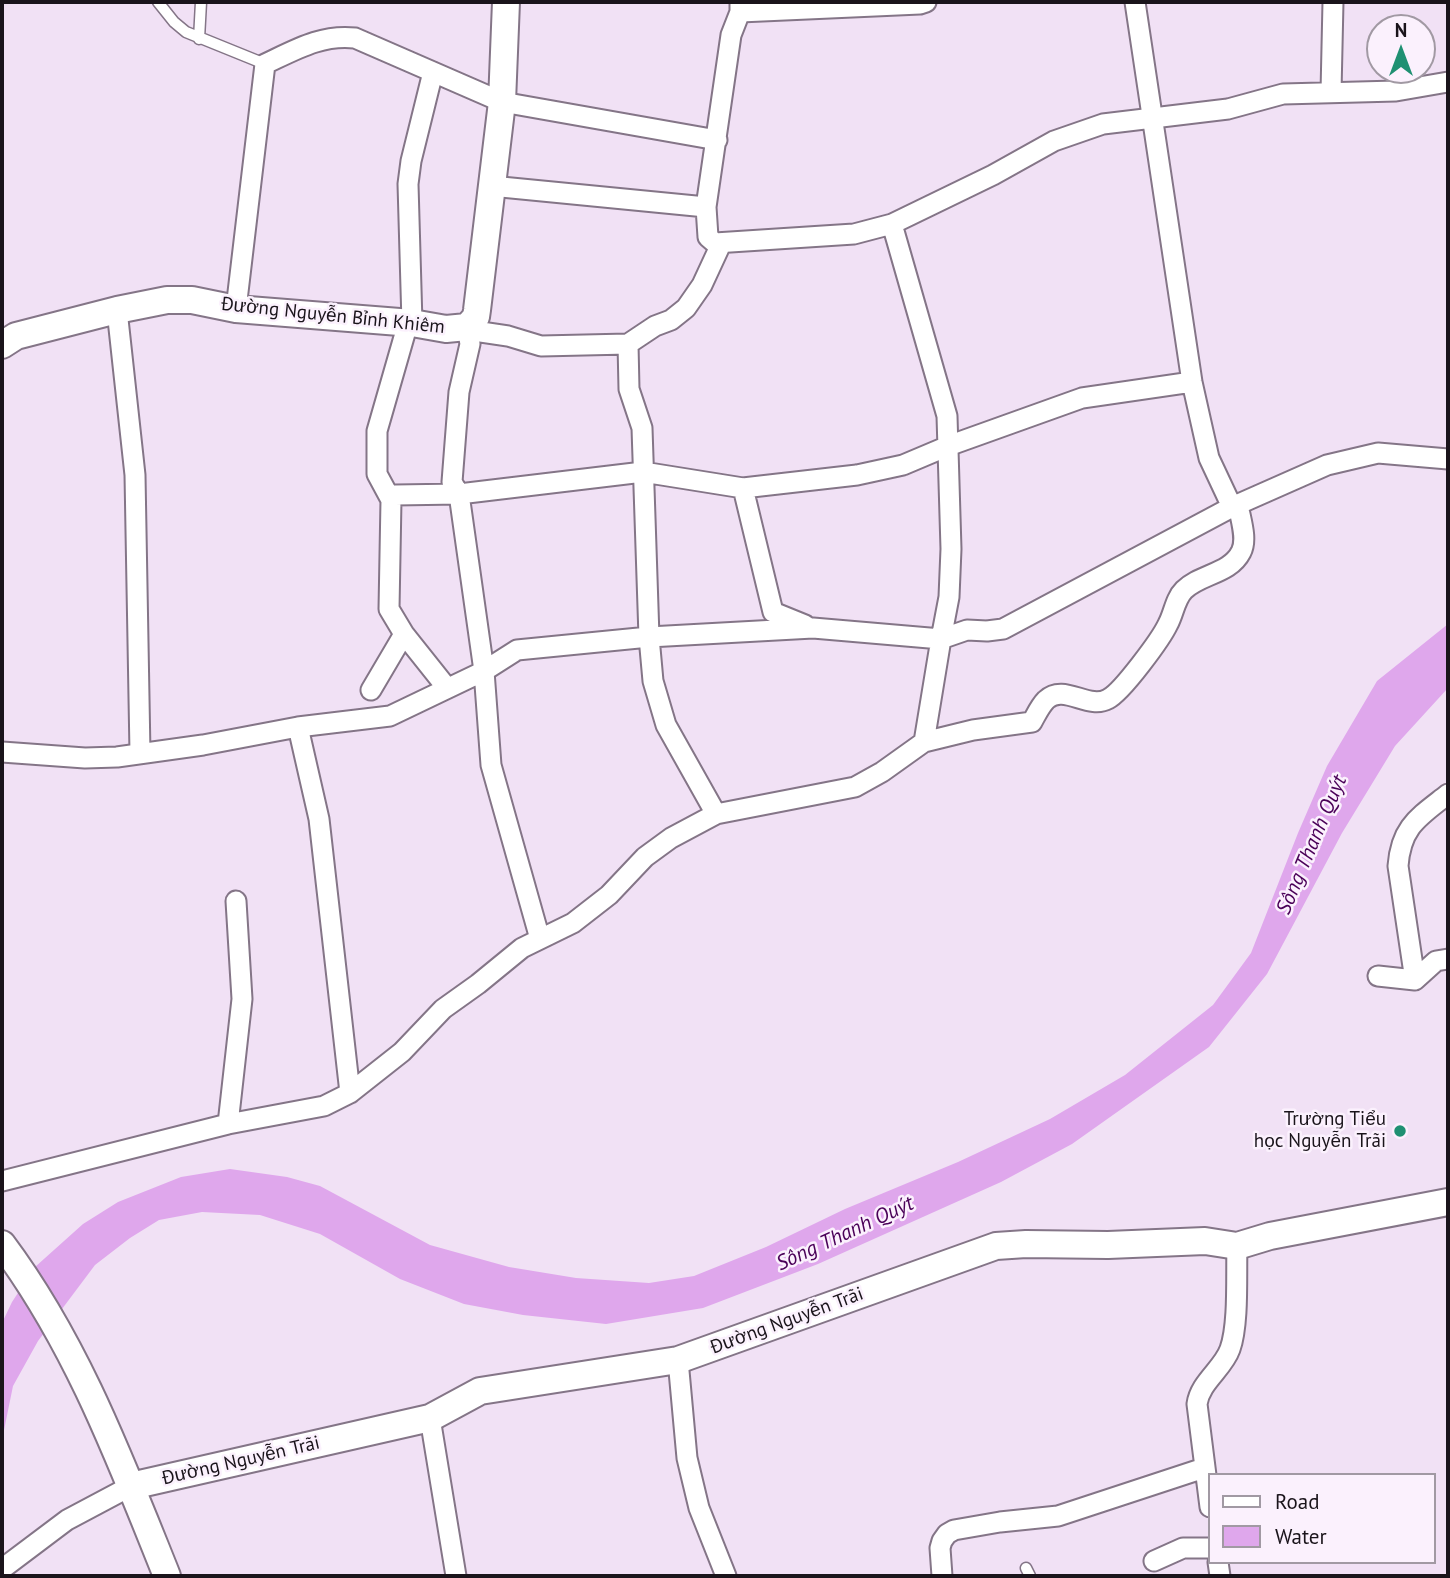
<!DOCTYPE html>
<meta charset="utf-8">
<style>
body{margin:0}
#map{position:relative;width:1450px;height:1578px;overflow:hidden;background:#f1e1f5;font-family:"PT Sans",sans-serif}
canvas{display:block}
.frame{position:absolute;inset:0;border:4px solid #1a141b;pointer-events:none}
.legend{position:absolute;left:1208px;top:1473px;width:228px;height:91px;box-sizing:border-box;background:#fbf1fd;border:2px solid #a199a3;margin:0;padding:9px 12px;list-style:none;font-size:21px;color:#1a141b}
.legend li{display:flex;align-items:center;gap:14px;height:35px}
.legend b{width:35px;border:2px solid #a199a3}
.north{position:absolute;left:1366px;top:14px;width:70px;height:70px;box-sizing:border-box;background:#fbf1fd;border:2px solid #a199a3;border-radius:50%;rotate:0deg;font-size:19px;font-weight:700;line-height:28px;text-align:center;color:#1a141b}
.north::after{content:'';display:block;margin:auto;width:24px;height:32px;background:#1f9072;clip-path:polygon(50% 0,100% 100%,50% 72%,0 100%)}
</style>
<div id="map">
<canvas width="1450" height="1578"></canvas>
<div class="frame"></div>
<ul class="legend">
<li><b style="height:9px;background:#fff"></b>Road</li>
<li><b style="height:19px;background:#dfa7ec"></b>Water</li>
</ul>
<div class="north">N</div>
</div>
<script>
const g = document.querySelector('canvas').getContext('2d');
g.lineJoin = 'round';
function fillPath(path, color) { g.fillStyle = color; g.fill(path, 'evenodd'); }
function strokePath(path, color, width, dash) { g.strokeStyle = color; g.lineWidth = width; g.lineCap = dash ? 'butt' : 'round'; g.setLineDash(dash || []); g.stroke(path); }
function label(font, color, halo, rows, align = 'center') {
  g.font = font + ' "PT Sans",sans-serif'; g.lineWidth = 5; g.setLineDash([]); g.textBaseline = 'middle'; g.strokeStyle = halo; g.fillStyle = color; for (const [text, x, y, turn = 0] of rows) {
    g.save(); g.translate(x, y); g.rotate((+turn || 0) * Math.PI / 180); g.textAlign = isNaN(turn) ? turn : align; if (halo) g.strokeText(text, 0, 0); g.fillText(text, 0, 0); g.restore();
  }
}
fillPath(new Path2D(`
 M1448,624V688L1395,746L1342,833L1267,974L1209,1047L1072,1144L1001,1182L818,1264L703,1308L606,1324L523,1315L464,1304L400,1279L320,1234L260,1215L202,1212L159,1220L130,1238L95,1265L38,1341L13,1386L2,1440V1323L12,1302L35,1267L83,1224L118,1202L181,1177L230,1169L287,1177L320,1186L430,1245L509,1267L576,1278L649,1283L694,1276L766,1247L845,1209L958,1162L1050,1119L1125,1075L1213,1005L1251,953L1298,833L1327,766L1377,681Z`), '#dfa7ec');
const lane = new Path2D(`
 M158,2L174,22L186,32L265,64
 M199,39L201,2
 M1026,1568L1030,1576`);
const street = new Path2D(`
 M740,2V12L731,35L706,207L708,237L715,243L854,234L892,224L993,175L1054,141L1103,124L1228,109L1283,94L1396,91L1448,82
 M1135,2L1192,382L1209,458L1232,507
 M740,12L920,4L926,2
 M1331,92L1333,2
 M491,186L706,207
 M236,309L265,64C295,50 322,34 355,38L502,102L717,140
 M117,310L135,475L140,753
 M412,323L408,184L411,161L433,72
 M471,324L481,332L508,336L541,346L628,344L655,326L671,320L686,308L702,285L721,244
 M467,327L470,344L459,392L452,482L459,494L484,671L491,765L540,939
 M628,344L629,389L642,428L649,637L653,681L666,725L716,814
 M743,488L773,612L805,625
 M391,500L377,474V431L408,323
 M447,688L404,634L389,609L391,500L395,495L459,494L643,472L743,488L857,475L903,465L948,446L1082,398L1192,382
 M371,690L404,634
 M298,727L319,819L350,1093
 M924,742L941,639L967,630L987,631L1003,629L1232,507L1327,465L1378,453L1448,459
 M2,752L85,758L117,757L203,745L298,727L390,716L484,671L517,650L649,637L813,628L941,639L949,597L951,549L947,416L892,224
 M1378,976L1415,980L1436,961L1448,959
 M1415,980L1398,866C1401,826 1419,817 1448,794
 M228,1124L242,999L236,901
 M2,1181L228,1124L324,1106L350,1093L402,1052L443,1009L478,984L522,948L573,923L609,895L645,857L671,838L716,814L855,787L882,772L924,742L973,730L1032,722C1036,715 1040,706 1046,700C1064,683 1088,710 1108,699C1122,692 1161,639 1168,624C1174,613 1175,599 1184,590C1200,574 1230,574 1241,552C1248,539 1240,518 1238,504
 M678,1360L687,1458L699,1508L726,1576
 M430,1418L456,1576
 M1210,1507L1197,1404C1200,1382 1223,1369 1230,1349C1239,1324 1236,1274 1237,1246
 M1154,1561L1183,1548H1210
 M1218,1562L1220,1576
 M2,1569L67,1520L131,1486
 M942,1576L940,1548L942,1541L947,1534L954,1530L1000,1522L1058,1516L1204,1468`);
const secondary = new Path2D(`
 M2,345L16,336L117,310L167,300H192L236,309L412,323L446,329L467,327L476,317L477,310L502,102L506,2
 M2,1244C77,1344 121,1462 167,1576
 M131,1486L430,1418L480,1391L678,1360L996,1246L1026,1244L1108,1245L1205,1241L1237,1246L1270,1236L1448,1202`);
strokePath(lane, '#847587', 13);
strokePath(street, '#847587', 23);
strokePath(secondary, '#847587', 30);
strokePath(lane, '#fff', 10);
strokePath(street, '#fff', 19);
strokePath(secondary, '#fff', 26);
for (const [x, y, r, color] of [
 [1400,1131,7,"#1f9072"]
]) { const dot = new Path2D(); dot.arc(x, y, r, 0, 2 * Math.PI); g.fillStyle = color; g.fill(dot); strokePath(dot, '#fbf1fd', 2.5); }
label('19px', '#1a141b', '#fbf1fd', [
 ["Đường Nguyễn Bỉnh Khiêm",333,316,6],
 ["Đường Nguyễn Trãi",787,1321,-20],
 ["Đường Nguyễn Trãi",241,1461,-13]
]);
label('19px', '#1a141b', '#fbf1fd', [
 ["Trường Tiểu",1386,1120],
 ["học Nguyễn Trãi",1386,1142]
], 'right');
label('italic 21px', '#4a0158', '#fbf1fd', [
 ["Sông Thanh Quýt",1312,845,-67],
 ["Sông Thanh Quýt",845,1234,-25]
]);
</script>
